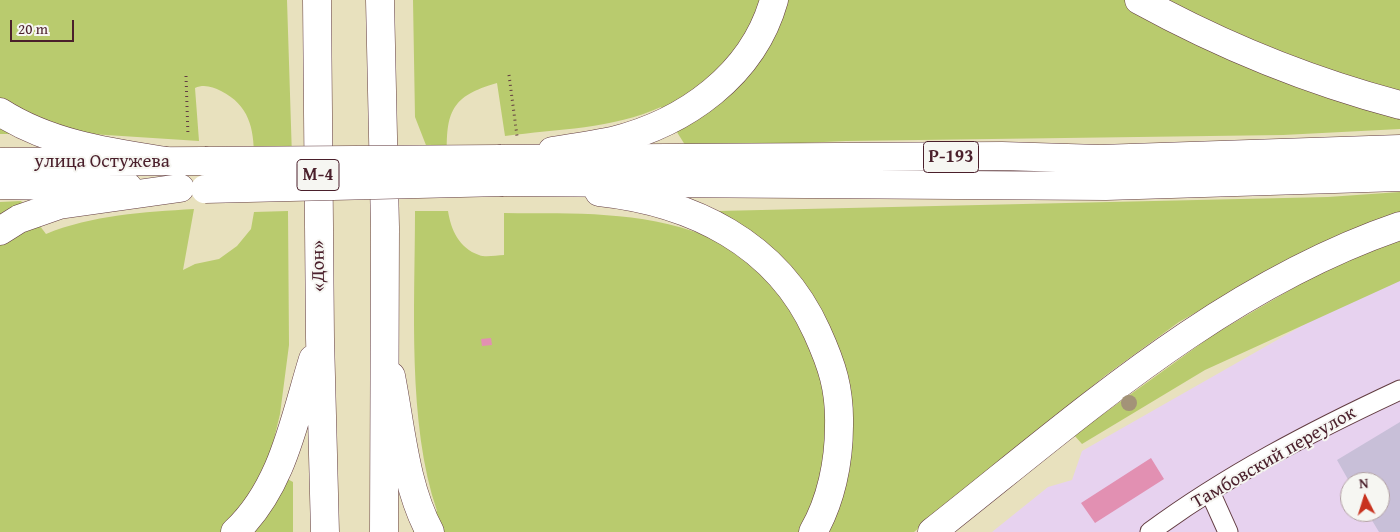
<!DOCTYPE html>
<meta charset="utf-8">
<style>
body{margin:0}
#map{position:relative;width:1400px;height:532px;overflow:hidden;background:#e8e1be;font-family:"Gentium Book Plus",serif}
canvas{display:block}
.north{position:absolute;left:1340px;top:472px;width:50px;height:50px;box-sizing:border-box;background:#f6f6f2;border:1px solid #b1a0a2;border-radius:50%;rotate:355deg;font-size:14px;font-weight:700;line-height:20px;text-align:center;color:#4a1f2b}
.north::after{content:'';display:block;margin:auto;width:18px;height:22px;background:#c8321e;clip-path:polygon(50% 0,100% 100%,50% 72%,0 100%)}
.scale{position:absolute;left:10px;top:20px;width:64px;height:22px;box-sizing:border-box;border:2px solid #4a1f2b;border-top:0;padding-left:6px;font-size:15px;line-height:18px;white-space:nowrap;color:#4a1f2b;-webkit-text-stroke:4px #f6f6f2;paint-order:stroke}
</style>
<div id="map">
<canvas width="1400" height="532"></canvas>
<div class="north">N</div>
<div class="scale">20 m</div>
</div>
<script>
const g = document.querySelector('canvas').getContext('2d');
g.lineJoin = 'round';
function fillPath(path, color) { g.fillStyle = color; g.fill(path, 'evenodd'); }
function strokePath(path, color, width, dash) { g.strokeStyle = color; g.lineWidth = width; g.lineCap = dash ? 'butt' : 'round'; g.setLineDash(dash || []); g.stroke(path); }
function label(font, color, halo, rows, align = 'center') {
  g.font = font + ' "Gentium Book Plus",serif'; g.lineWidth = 4; g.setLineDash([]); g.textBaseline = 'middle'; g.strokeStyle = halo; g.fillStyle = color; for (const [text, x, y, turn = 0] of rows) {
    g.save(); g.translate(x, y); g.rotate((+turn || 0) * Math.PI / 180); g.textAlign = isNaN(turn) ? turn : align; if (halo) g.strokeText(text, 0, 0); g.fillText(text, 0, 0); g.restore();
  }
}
fillPath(new Path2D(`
 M1400,270V532H992L1048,487L1072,480L1082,451ZM1350,482H1380V512H1350Z`), '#e7d2ef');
fillPath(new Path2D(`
 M1400,422V532H1379L1367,512H1380V482L1350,483L1337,460Z`), '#c8bfd8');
fillPath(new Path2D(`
 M0,0H287L292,157H254C254,128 249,105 221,91C213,87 204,84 195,88L199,141L91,134H0Z
 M413,0H1400V129L1283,135L846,141L687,148L661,107C613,129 557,129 505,136L497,83C451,96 446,112 447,157L431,158L415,117Z
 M1400,192V213L1294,257L1179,322L1106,375L914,532H413V526L437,511C407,422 415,306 415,211H448C451,230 459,248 479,255C486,258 496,255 504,255V213C577,214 637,210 707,236L718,211L1328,197Z
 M21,201L46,234C92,215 144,212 194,209L183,270L195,264L219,259L237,246L251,229L254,212L288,211L289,345L280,414L267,468L293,482V532H0V202Z
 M1400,240V281L1205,370L1082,444L1074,435L1213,335L1302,283L1372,249Z`), '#b9cb6e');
fillPath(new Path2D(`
 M491,338L492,345L482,346L481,339Z
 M1151,458L1164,479L1095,523L1081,503Z`), '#e290b2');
const minor = new Path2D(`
 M1210,492L1228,532
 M1150,532C1227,475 1314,430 1400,390`);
const primary = new Path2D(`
 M552,151C572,148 592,145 612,141C685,123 753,75 774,0
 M0,162L205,161
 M0,185L128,187
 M599,192C692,202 777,243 817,332C832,365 840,389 839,426C839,462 831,501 813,532
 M391,376C401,427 405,486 430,532`);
const trunk = new Path2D(`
 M317,0L320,338L325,532
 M380,0L385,227L384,532
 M1139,0C1221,45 1309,81 1400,105
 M0,112C50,144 108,152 166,161
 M501,159L1002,156L1100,159L1400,149
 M503,182L1106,186L1400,177
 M0,231L19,219L59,205L180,188
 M235,532C283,487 294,420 313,359
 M932,532C1078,417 1221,287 1400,226`);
strokePath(minor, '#623c41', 21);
strokePath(primary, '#623c41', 29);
strokePath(trunk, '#623c41', 29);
strokePath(new Path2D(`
 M509,75L517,136
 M186,76L188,136`), '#623c41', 3, [1, 4]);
strokePath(minor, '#fff', 19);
strokePath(primary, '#fff', 28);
strokePath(trunk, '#fff', 28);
const trunkBridge = new Path2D(`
 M205,161L501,159
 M205,189L503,182`);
strokePath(trunkBridge, '#623c41', 29, []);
strokePath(trunkBridge, '#fff', 28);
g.fillStyle = '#a39378';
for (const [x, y] of [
 [1129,403]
]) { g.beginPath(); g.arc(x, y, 8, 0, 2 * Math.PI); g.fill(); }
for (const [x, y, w] of [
 [951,157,55],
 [318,175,42]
]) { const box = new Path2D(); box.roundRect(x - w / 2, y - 15.5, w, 31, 4); g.fillStyle = '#f6f6f2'; g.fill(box); strokePath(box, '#4a1f2b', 1); }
label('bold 18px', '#4a1f2b', null, [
 ["Р-193",951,157],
 ["М-4",318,175]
]);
label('19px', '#4a1f2b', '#f6f6f2', [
 ["улица Остужева",102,162],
 ["«Дон»",319,266,-91],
 ["Тамбовский переулок",1274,458,-30]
]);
</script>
